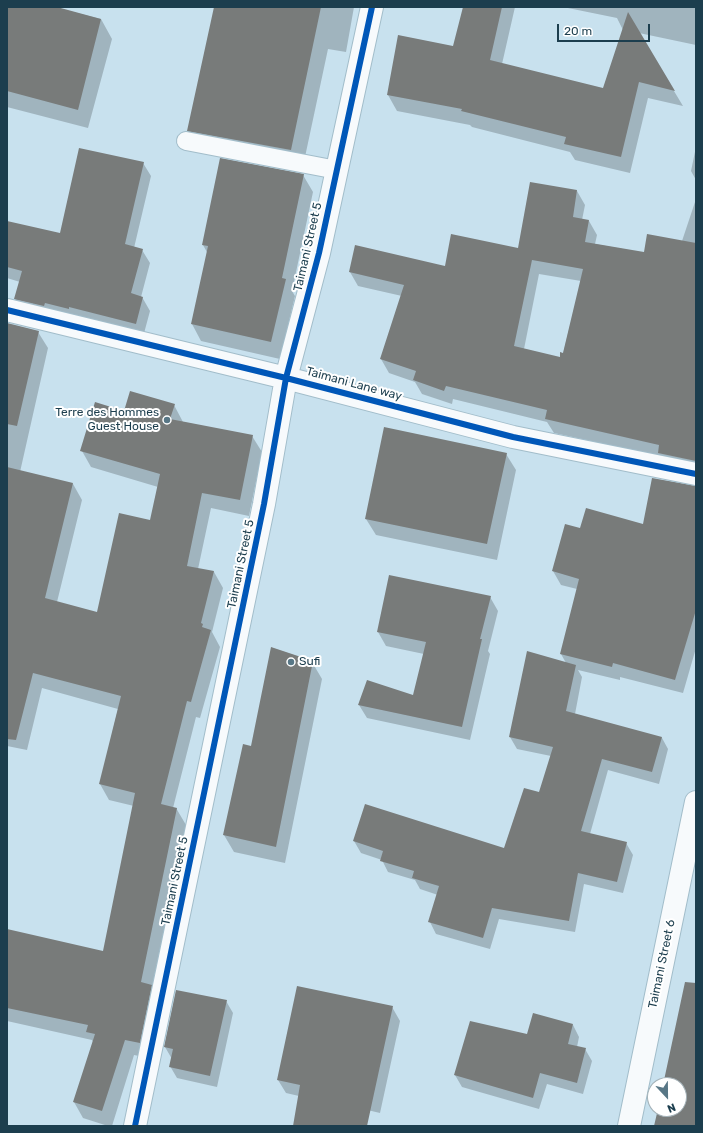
<!DOCTYPE html>
<style>
body{margin:0}
#map{position:relative;width:703px;height:1133px;overflow:hidden;background:#c8e1ee;font-family:Rubik,sans-serif}
canvas{display:block}
.frame{position:absolute;inset:0;border:8px solid #1c3e4e;pointer-events:none}
.north{position:absolute;left:647px;top:1077px;width:40px;height:40px;box-sizing:border-box;background:#fff;border:1px solid #a4b2b8;border-radius:50%;rotate:158deg;font-size:11px;font-weight:700;line-height:16px;text-align:center;color:#1c3e4e}
.north::after{content:'';display:block;margin:auto;width:14px;height:18px;background:#587786;clip-path:polygon(50% 0,100% 100%,50% 72%,0 100%)}
.scale{position:absolute;left:557px;top:24px;width:93px;height:18px;box-sizing:border-box;border:2px solid #1c3e4e;border-top:0;padding-left:5px;font-size:12px;line-height:14px;white-space:nowrap;color:#1c3e4e;-webkit-text-stroke:3px #fff;paint-order:stroke}
</style>
<div id="map">
<canvas width="703" height="1133"></canvas>
<div class="frame"></div>
<div class="north">N</div>
<div class="scale">20 m</div>
</div>
<script>
const g = document.querySelector('canvas').getContext('2d');
g.lineJoin = 'round';
function fillPath(path, color) { g.fillStyle = color; g.fill(path, 'evenodd'); }
function strokePath(path, color, width, dash) { g.strokeStyle = color; g.lineWidth = width; g.lineCap = dash ? 'butt' : 'round'; g.setLineDash(dash || []); g.stroke(path); }
function label(font, color, halo, rows, align = 'center') {
  g.font = font + ' Rubik,sans-serif'; g.lineWidth = 4; g.setLineDash([]); g.textBaseline = 'middle'; g.strokeStyle = halo; g.fillStyle = color; for (const [text, x, y, turn = 0] of rows) {
    g.save(); g.translate(x, y); g.rotate((+turn || 0) * Math.PI / 180); g.textAlign = isNaN(turn) ? turn : align; if (halo) g.strokeText(text, 0, 0); g.fillText(text, 0, 0); g.restore();
  }
}
fillPath(new Path2D(`
 M7,7H53L101,19L112,39L88,128L7,107Z
 M215,7H354L346,52L328,49L302,171L200,151L188,131Z
 M464,7H515L502,64L603,90L623,30L617,18L563,7H696V45L639,33L683,106L648,98L630,173L575,160L570,152L472,127L470,125L397,111L388,95L454,47Z
 M696,147V180L691,171Z
 M143,163L151,176L134,248L142,250L150,263L141,297H142L150,311L143,337L23,312L15,299L20,282L7,278V222L61,235Z
 M303,175L313,192L292,291L295,296L280,359L201,341L192,324L208,254L203,245Z
 M531,184L577,191L585,205L582,220L589,221L597,235L595,244L645,253L682,241L696,199V473L660,456L554,433L547,422L453,399L452,404L422,394L415,382L389,373L381,359L402,296L358,286L350,272L446,267L519,249ZM539,274L581,281L563,354L560,358L524,349Z
 M7,328L38,332L48,348L20,472L73,484L82,500L57,602L98,613L151,521L158,487L91,467L82,451L125,412L174,405L183,422L252,436L262,452L249,516L211,508L198,569L214,572L223,588L212,632L220,647L200,718L196,717L173,808H176L186,825L152,987L160,1002L149,1058L134,1055L112,1126H108L83,1118L74,1102L93,1042L92,1040L7,1021V930L104,952L134,806L109,800L100,784L118,709L42,688L27,750L7,746Z
 M506,454L516,470L497,560L376,535L366,519Z
 M696,487V648L683,693L620,677V680L578,670L582,677L575,714L662,738L668,749L659,784L608,770L590,834L626,843L633,855L623,893L584,884L575,932L499,919L490,949L436,934L430,922L438,895L420,889L415,880L388,872L382,860L361,853L354,841L505,849L540,793L551,756L517,749L510,737L566,663L561,654L577,589L561,585L553,571L581,529L643,525Z
 M390,576L490,597L498,611L488,651L490,654L470,740L367,718L359,705L414,697L424,654L386,646L378,632Z
 M312,662L322,679L285,863L234,852L224,835Z
 M226,1001L233,1013L217,1087L177,1078L170,1066L172,1059L165,1047Z
 M392,1007L400,1021L380,1113L359,1108L356,1126H294L299,1096L286,1093L278,1080Z
 M573,1025L579,1037L577,1047L585,1049L592,1061L583,1094L547,1084L539,1109L462,1087L455,1075L528,1035Z`), '#0003');
fillPath(new Path2D(`
 M7,7H57L101,19L78,110L7,91Z
 M214,7H321L291,150L187,131Z
 M463,7H502L490,60L603,88L628,12L675,91L639,82L621,157L564,144L566,137L461,111L462,109L387,95L398,35L453,46Z
 M79,148L144,162L125,244L143,249L131,293L143,297L136,324L69,307V309L45,303L44,306L14,299L22,271L7,267V221L60,233Z
 M220,158L304,174L282,278L286,279L271,342L191,324L208,246L202,245Z
 M530,182L577,190L573,217L589,220L585,242L644,252L647,234L696,243V461L658,453L659,445L545,419L547,410L446,386L444,391L413,380L416,371L380,359L404,285L349,272L355,245L445,266L451,234L518,248ZM532,260L583,269L563,353L560,352V357L514,346Z
 M7,323L39,331L17,426L7,424Z
 M130,391L175,404L170,419L253,435L240,500L202,493L187,566L214,571L201,623L203,624L202,627L211,630L191,702L187,701L161,804L177,808L141,982L152,985L140,1043L125,1040L102,1111L73,1102L95,1034L86,1032L88,1025L7,1008V929L103,951L135,793L99,784L121,696L33,673L16,740L7,739V467L73,483L45,598L97,612L119,513L150,520L160,474L80,451L95,402L124,411Z
 M384,427L507,453L487,544L365,519Z
 M652,478L696,486V610L675,680L613,663L612,667L560,654L579,579L552,571L565,524L580,528L586,508L643,524Z
 M389,575L491,596L480,639H482L462,727L358,705L367,680L413,695L426,642L377,632Z
 M271,647L313,661L276,847L223,835L243,744L251,746Z
 M527,651L576,665L566,711L662,737L652,772L602,759L581,831L627,842L617,882L578,873L569,921L492,908L483,938L428,922L439,886L412,878L414,871L380,861L383,851L353,841L365,804L504,848L524,788L539,792L553,747L509,737Z
 M685,982L696,983V1126H654L658,1109H679V1085H663Z
 M297,986L393,1006L367,1126H293L300,1085L277,1080Z
 M176,990L227,1000L210,1076L169,1067L173,1049L164,1047Z
 M533,1013L573,1024L568,1044L586,1048L577,1083L540,1073L533,1098L454,1075L470,1021L527,1034Z`), '#787b7a');
const lane = new Path2D(`
 M186,141L337,170`);
const street = new Path2D(`
 M7,310L286,378L513,437L696,474
 M135,1126L264,504L286,378L319,253L372,7
 M629,1126L696,802`);
strokePath(lane, '#a2bdca', 20);
strokePath(street, '#a2bdca', 24);
strokePath(lane, '#f7fafc', 18);
strokePath(street, '#f7fafc', 22);
strokePath(new Path2D(`
 M7,310L286,378L513,437L696,474
 M135,1126L264,504L286,378L319,253L372,7`), '#0057b8', 6);
for (const [x, y, r, color] of [
 [167,420,4,"#587786"],
 [291,662,4,"#587786"]
]) { const dot = new Path2D(); dot.arc(x, y, r, 0, 2 * Math.PI); g.fillStyle = color; g.fill(dot); strokePath(dot, '#fff', 1.5); }
label('12px', '#1c3e4e', '#fff', [
 ["Taimani Street 5",308,247,-77],
 ["Taimani Lane way",354,384,15],
 ["Taimani Street 5",241,564,-78],
 ["Taimani Street 5",175,881,-78],
 ["Taimani Street 6",662,964,-78]
]);
label('12px', '#1c3e4e', '#fff', [
 ["Terre des Hommes",159,413],
 ["Guest House",159,427],
 ["Sufi",299,662,"left"]
], 'right');
</script>
